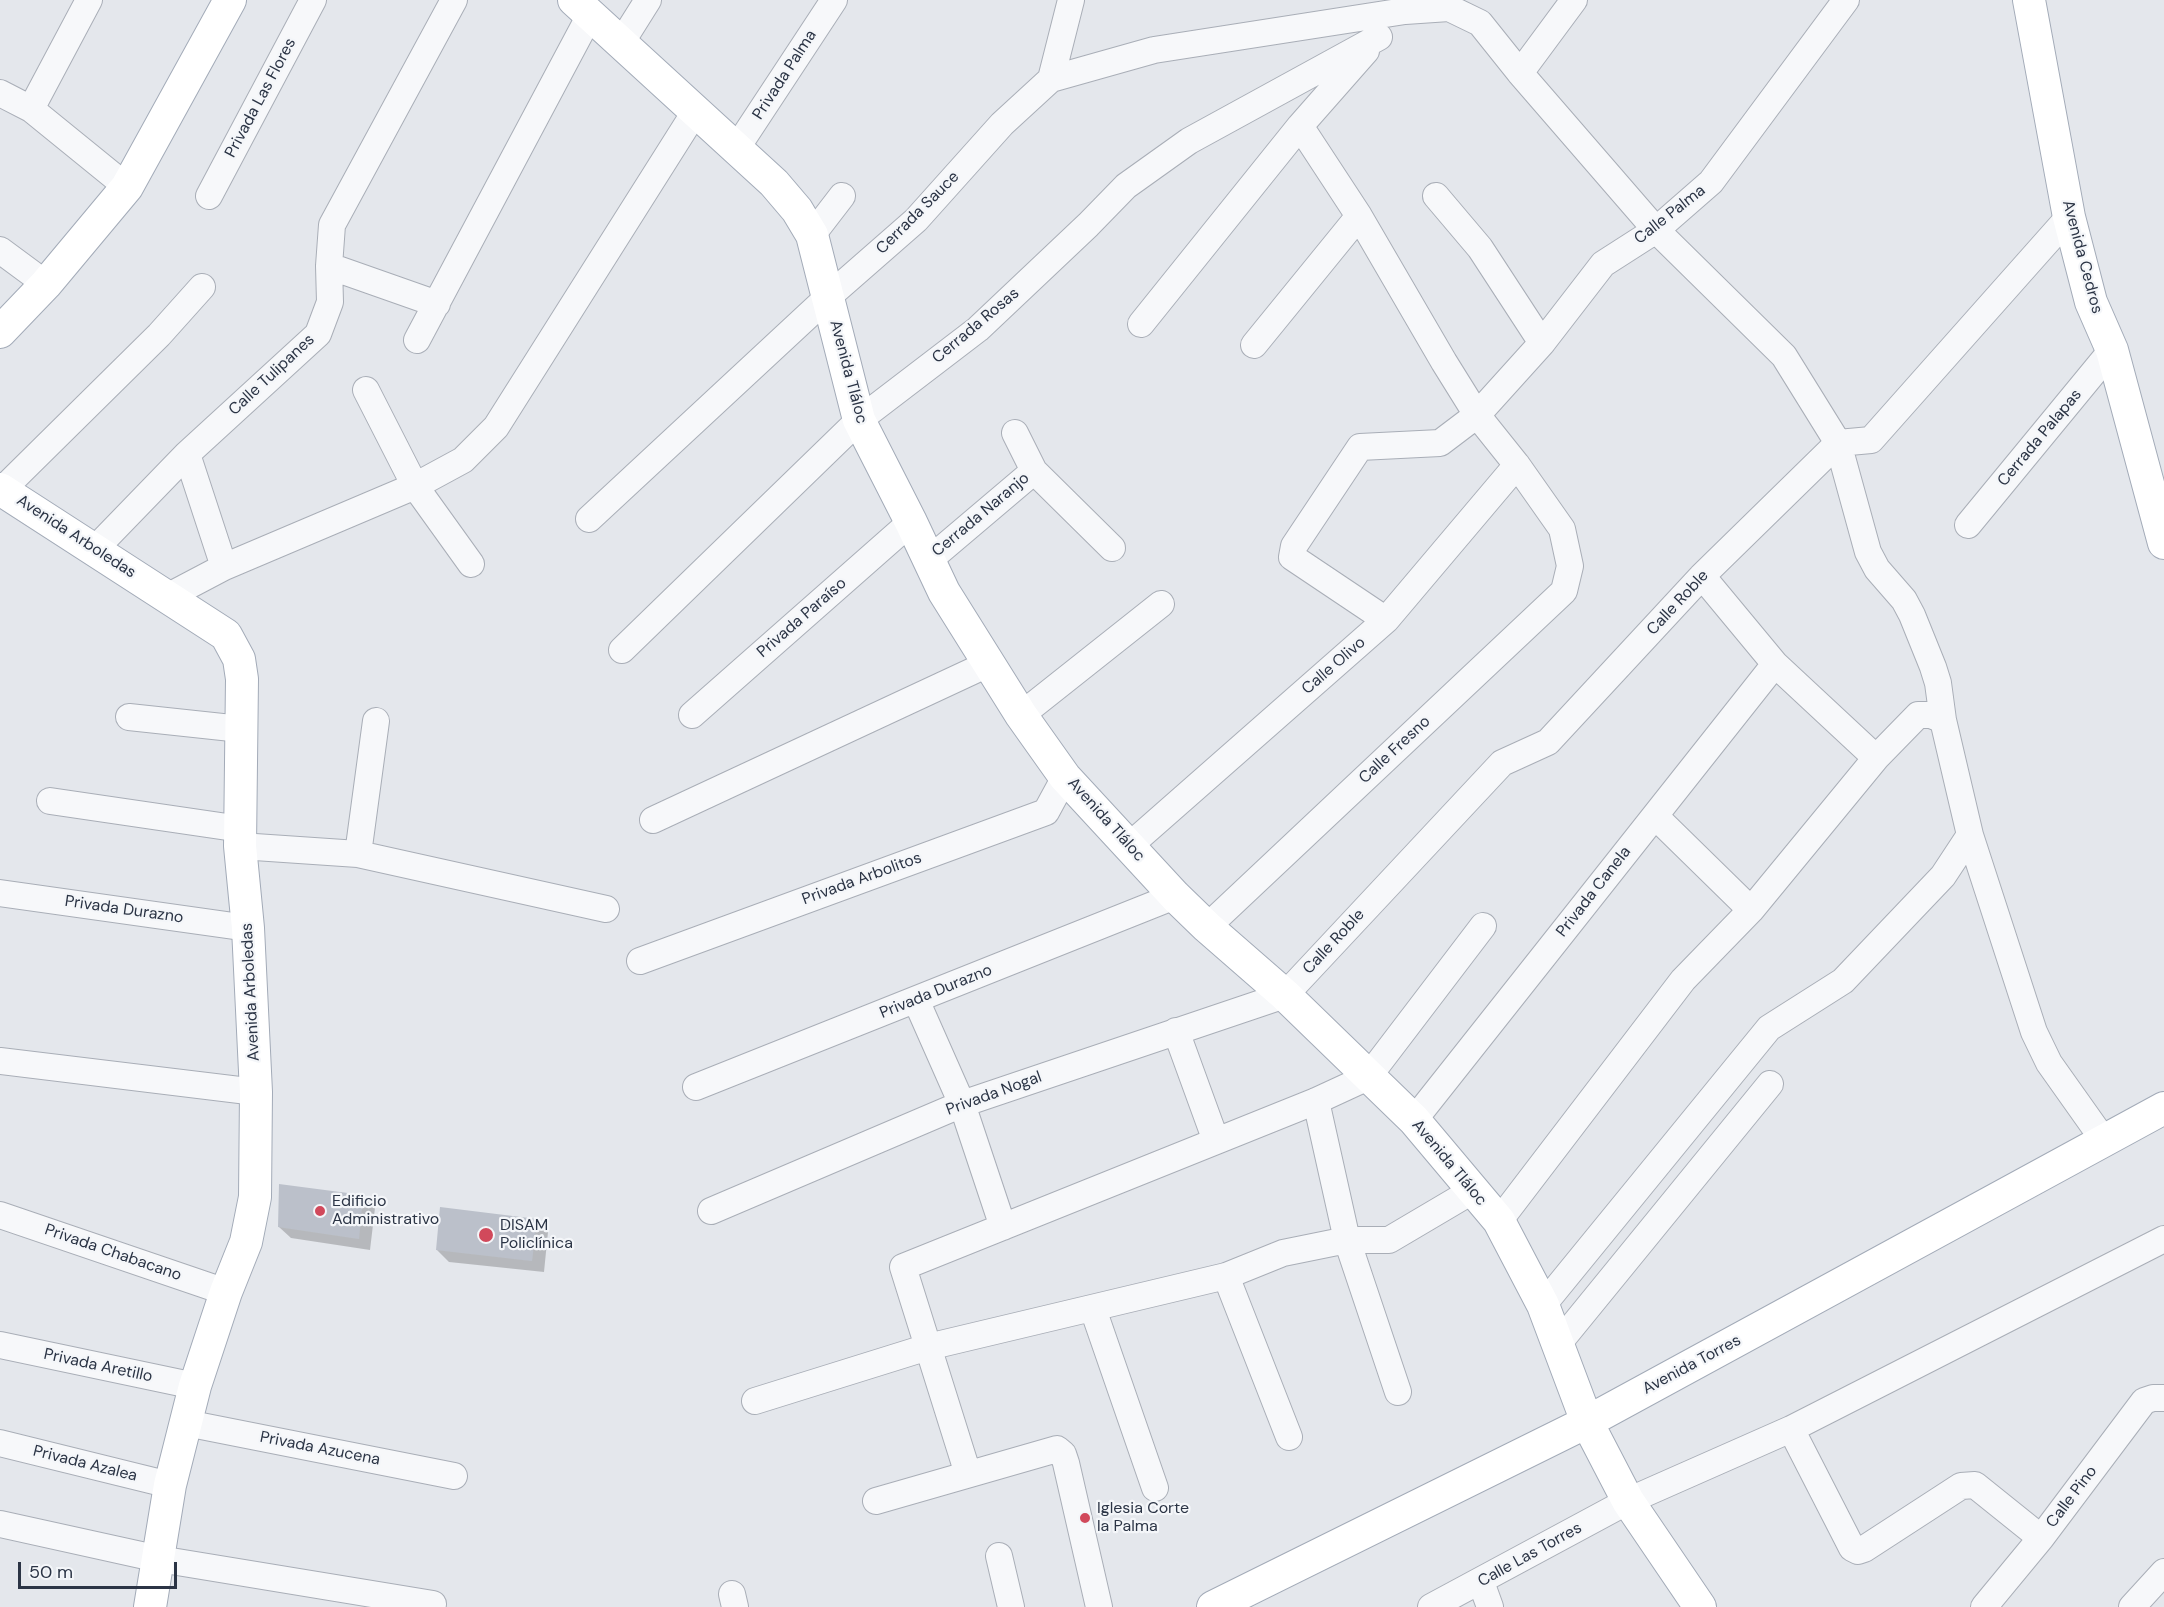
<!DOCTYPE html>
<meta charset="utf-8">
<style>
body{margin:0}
#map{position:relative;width:2164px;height:1607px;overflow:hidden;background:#e4e7ec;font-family:"DM Sans",sans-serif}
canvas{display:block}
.scale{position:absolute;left:18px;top:1562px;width:159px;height:27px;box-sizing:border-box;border:3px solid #2b3445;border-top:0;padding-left:8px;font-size:18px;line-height:21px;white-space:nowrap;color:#2b3445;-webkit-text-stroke:4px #f4f6f9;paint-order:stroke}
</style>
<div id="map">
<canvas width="2164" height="1607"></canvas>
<div class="scale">50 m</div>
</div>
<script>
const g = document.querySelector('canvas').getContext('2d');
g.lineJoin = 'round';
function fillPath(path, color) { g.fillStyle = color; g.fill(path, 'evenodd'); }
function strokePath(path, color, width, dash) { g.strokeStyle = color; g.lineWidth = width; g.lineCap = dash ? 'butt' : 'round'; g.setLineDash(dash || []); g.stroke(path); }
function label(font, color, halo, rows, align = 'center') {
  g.font = font + ' "DM Sans",sans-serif'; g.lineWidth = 4.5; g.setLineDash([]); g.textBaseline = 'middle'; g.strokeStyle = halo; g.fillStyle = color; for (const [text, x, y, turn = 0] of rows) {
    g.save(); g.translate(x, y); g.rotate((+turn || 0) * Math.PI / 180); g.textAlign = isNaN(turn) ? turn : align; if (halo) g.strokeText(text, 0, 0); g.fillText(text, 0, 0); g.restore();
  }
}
fillPath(new Path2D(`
 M363,1197L375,1208L370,1250L291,1238L279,1227Z
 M536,1220L548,1232L544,1272L449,1262L437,1250Z`), '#0003');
fillPath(new Path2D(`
 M279,1184L363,1195L359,1239L278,1227Z
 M440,1207L537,1219L532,1261L436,1250Z`), '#bbc0ca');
const minor = new Path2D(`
 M621,43L648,0
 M1520,73L1574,0
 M1051,79L1071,0
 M0,93L31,109L127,187
 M31,109L89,0
 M736,149L834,0
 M209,196L313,0
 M1436,196L1480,248L1542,343
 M812,235L842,196
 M0,250L46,284
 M329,266L437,304
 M1141,324L1300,126L1366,51
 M417,340L590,15
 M1254,345L1359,216
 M366,390L415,486L471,564
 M1015,433L1034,471L1112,548
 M187,454L224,567
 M2,490L159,335L202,287
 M589,519L828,297L916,220L1002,124L1051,79L1154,50L1405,11L1449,8L1480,23L1520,73L1656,230L1784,356L1838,443L1868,552L1877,569L1904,600L1912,615L1933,667L1938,683L1943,720L1970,835L1943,876L1843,981L1769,1028L1543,1305
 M1968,525L2112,350
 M95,549L187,454L318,334L330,302L329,266L332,225L454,0
 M929,560L1034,471
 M1702,576L1775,664L1876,758
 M167,597L224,567L415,486L463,460L496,427L695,112
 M1386,620L1292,557L1294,546L1360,447L1440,443L1477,415L1542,343L1603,264L1656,230L1711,182L1846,0
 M622,650L859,420L978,329L1088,225L1126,186L1189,141L1379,37
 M692,715L911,522
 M1021,715L1161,604
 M129,717L241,729
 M50,801L241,829
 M1655,816L1751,910
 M653,820L990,663
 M1970,835L2034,1032L2049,1063L2105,1142
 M240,846L358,854L606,909
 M1129,846L1386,620L1517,465
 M358,854L376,721
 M0,893L248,928
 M1207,927L1564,591L1570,566L1562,529L1517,465L1477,415L1444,362L1359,216L1300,126
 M640,961L1046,812L1065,777
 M916,1000L962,1104L1003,1227
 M1176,1031L1216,1141
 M0,1061L256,1092
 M696,1087L1175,896
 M1316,1101L1347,1240L1398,1392
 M1414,1120L1775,664
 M711,1211L962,1104L1285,995L1502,763L1548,742L1702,576L1838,443L1871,440L2069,217
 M0,1215L226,1292
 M1499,1221L1683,980L1751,910L1876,758L1918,715H1931L1943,720
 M1226,1276L1289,1437
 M1093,1309L1155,1488
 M1558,1344L1770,1084
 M0,1345L195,1386
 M755,1401L928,1347L1226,1276L1283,1253L1347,1240H1389L1472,1191
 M186,1423L454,1476
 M1791,1429L1852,1548L1858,1551L1864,1549L1961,1486L1975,1485L2041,1538
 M0,1443L170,1485
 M968,1474L903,1267L1316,1101L1368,1077L1483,926
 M876,1501L1057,1449L1063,1454L1066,1463L1099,1607
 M0,1524L159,1559L433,1604
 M999,1556L1011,1607
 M1481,1582L1490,1607
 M732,1594L735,1607
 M1431,1607L1628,1501L1791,1429L2164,1239
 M1984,1607L2041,1538L2144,1401L2153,1398H2164
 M2132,1607L2164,1572`);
const major = new Path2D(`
 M574,0L774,183L797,210L812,235L859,420L911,522L944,592L1021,715L1065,777L1175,896L1207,927L1285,995L1414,1120L1499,1221L1543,1305L1587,1422L1628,1501L1700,1607
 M2029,0L2069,217L2091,302L2112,350L2164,543
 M0,332L46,284L127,187L230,0
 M0,489L226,635L239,659L242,679L240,846L248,928L256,1092L255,1197L246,1242L226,1292L195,1386L170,1485L150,1607
 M1213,1607L1587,1422L2164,1108`);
strokePath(minor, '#a9aeb7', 28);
strokePath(major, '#a3abb8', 34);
strokePath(minor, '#f7f8fa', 26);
strokePath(major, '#fff', 32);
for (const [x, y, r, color] of [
 [320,1211,6,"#d1495b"],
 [486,1235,8,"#d1495b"],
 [1085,1518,6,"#d1495b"]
]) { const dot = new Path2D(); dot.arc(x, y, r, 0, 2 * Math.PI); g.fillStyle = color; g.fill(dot); strokePath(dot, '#f4f6f9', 2); }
label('16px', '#2b3445', '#f4f6f9', [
 ["Privada Palma",785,75,-57],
 ["Privada Las Flores",261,98,-62],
 ["Cerrada Sauce",918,213,-45],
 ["Calle Palma",1670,215,-38],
 ["Avenida Cedros",2082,257,75],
 ["Cerrada Rosas",976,326,-40],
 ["Avenida Tláloc",848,372,75],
 ["Calle Tulipanes",272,375,-43],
 ["Cerrada Palapas",2040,438,-50],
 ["Cerrada Naranjo",981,515,-40],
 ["Avenida Arboledas",76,537,33],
 ["Calle Roble",1678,603,-47],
 ["Privada Paraíso",802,618,-41],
 ["Calle Olivo",1334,666,-41],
 ["Calle Fresno",1395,750,-43],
 ["Avenida Tláloc",1106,820,48],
 ["Privada Arbolitos",862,879,-20],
 ["Privada Canela",1594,892,-52],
 ["Privada Durazno",124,910,8],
 ["Calle Roble",1334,942,-47],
 ["Avenida Arboledas",251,992,-93],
 ["Privada Durazno",936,992,-22],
 ["Privada Nogal",994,1094,-20],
 ["Avenida Tláloc",1449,1163,50],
 ["Privada Chabacano",113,1253,19],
 ["Avenida Torres",1692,1365,-28],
 ["Privada Aretillo",98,1366,12],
 ["Privada Azucena",320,1449,11],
 ["Privada Azalea",85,1464,14],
 ["Calle Pino",2072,1497,-53],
 ["Calle Las Torres",1530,1555,-29]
]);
label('16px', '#2b3445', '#f4f6f9', [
 ["Edificio",332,1202],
 ["Administrativo",332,1220],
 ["DISAM",500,1226],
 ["Policlínica",500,1244],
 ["Iglesia Corte",1097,1509],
 ["la Palma",1097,1527]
], 'left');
</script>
